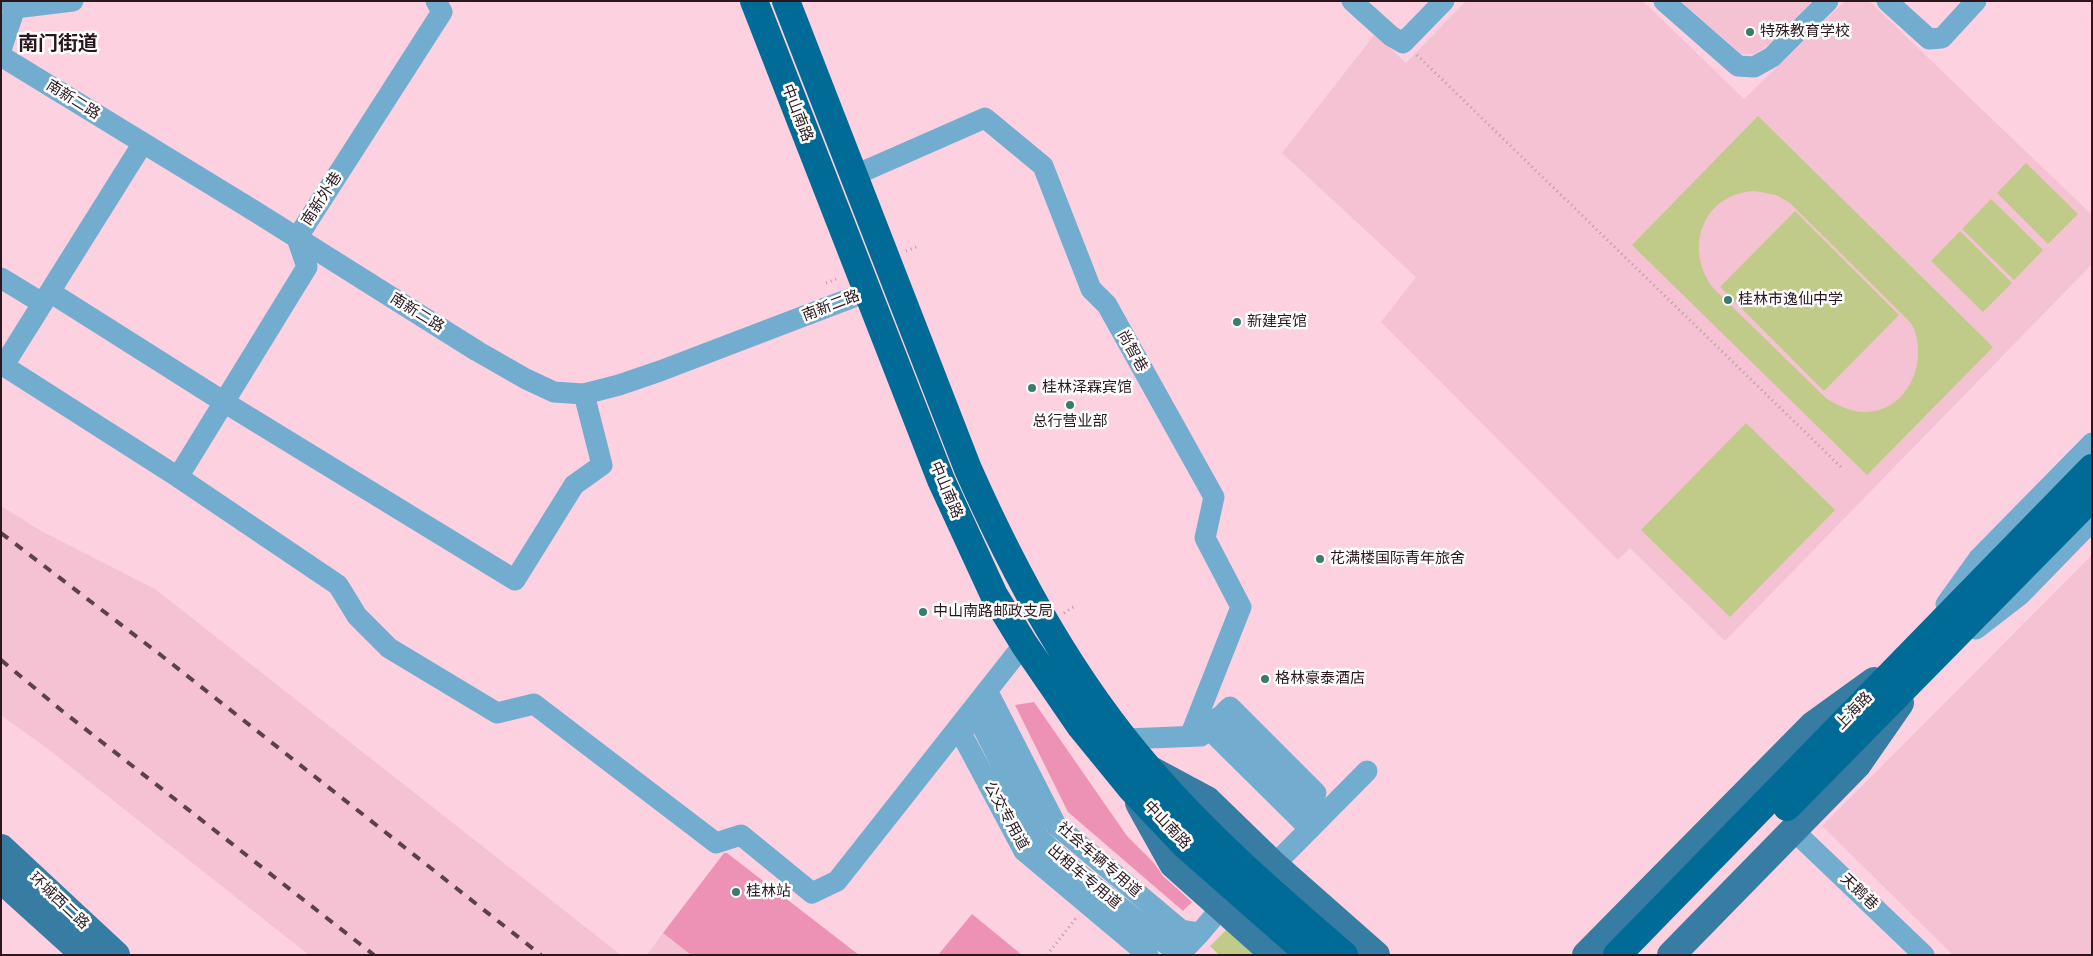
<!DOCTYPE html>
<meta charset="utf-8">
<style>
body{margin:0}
#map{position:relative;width:2093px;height:956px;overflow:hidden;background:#fdd1e0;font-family:"PT Serif",serif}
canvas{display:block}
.frame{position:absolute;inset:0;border:2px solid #2a171e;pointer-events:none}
</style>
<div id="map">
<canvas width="2093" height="956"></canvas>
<div class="frame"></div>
</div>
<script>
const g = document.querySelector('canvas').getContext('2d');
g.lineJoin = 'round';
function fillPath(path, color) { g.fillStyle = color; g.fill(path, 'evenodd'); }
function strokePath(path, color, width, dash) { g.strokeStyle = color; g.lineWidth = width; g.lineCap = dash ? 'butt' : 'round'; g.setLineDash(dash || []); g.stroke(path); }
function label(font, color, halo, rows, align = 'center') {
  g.font = font + ' "PT Serif","Noto Sans SC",serif'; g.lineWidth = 5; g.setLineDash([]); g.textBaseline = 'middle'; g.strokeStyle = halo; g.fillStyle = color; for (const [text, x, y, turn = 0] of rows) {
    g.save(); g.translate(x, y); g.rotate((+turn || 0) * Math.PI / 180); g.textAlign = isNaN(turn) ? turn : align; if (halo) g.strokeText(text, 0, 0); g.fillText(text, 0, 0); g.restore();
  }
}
fillPath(new Path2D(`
 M1466,1H1643L1744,99L1845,1H1869L2092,215V264L1725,641L1630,548L1618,560L1381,322L1416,277L1282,153L1375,34L1406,63Z
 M1681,1H1812L1776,40L1754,54H1741Z
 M1,506L43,532L155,589L621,955H309L48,749L2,716Z
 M2092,555V955H1953L1822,826Z
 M663,933L691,955H647Z`), '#f4c2d3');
fillPath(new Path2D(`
 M1758,116L1993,347L1867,475L1632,245ZM1755,191L1776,195L1790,203L1911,323C1930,357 1910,411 1866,412C1851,412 1839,406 1827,399L1714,289C1683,250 1702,193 1755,191Z
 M2026,163L2078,214L2048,244L1997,193Z
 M1991,199L2043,250L2014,280L1962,229Z
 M1795,211L1899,315L1824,391L1720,287Z
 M1960,231L2012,283L1983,312L1931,261Z
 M1746,423L1835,510L1730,617L1641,530Z
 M1231,925L1265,955H1219L1210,946Z`), '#c0cb8a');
fillPath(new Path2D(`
 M1034,702L1127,836L1154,863L1163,876L1192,902L1183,911L1068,812L1015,705Z
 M724,853H727L859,955H691L663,933Z
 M972,914L1022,955H938Z`), '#ed92b5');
strokePath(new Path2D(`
 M1417,55L1842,468
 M906,251L919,246
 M826,283L839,278
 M1064,613L1075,606
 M1047,955L1076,918`), '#ba96a3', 3, [1, 4]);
strokePath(new Path2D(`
 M5,1L15,8L73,1
 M1352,1L1391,36L1403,43L1444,1
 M1664,1L1738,66L1754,67L1772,57L1828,1
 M1887,1L1929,39L1942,38L1976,1
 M1,50L15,8
 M1,56L256,212L477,351L526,379L554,392L584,394L619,385L660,371L867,292
 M853,176L985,118L1043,166L1091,289L1107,305L1214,497L1205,538L1241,607L1190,736
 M1,278L42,303
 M50,292L224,402L515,580L574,485L602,465L584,394
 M1,364L178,477L338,585L357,616L389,648L497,713L534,704L716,843L741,835L812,893L837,881L1024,644
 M4,365L143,143
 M178,477L307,267L297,238L442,12L436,1
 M1946,604L1979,558L2092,443
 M1976,629L2020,595L2092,521
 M991,698L1056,825L1181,930L1200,933L1221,908
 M976,714L1039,838L1069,866L1170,947L1183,951L1200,933
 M1219,717L1306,803
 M973,718L961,733L1024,851L1148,955
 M1208,728L1310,829
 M1125,739L1201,736L1230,707L1316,793L1295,814
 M1793,830L1924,955
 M1274,865L1367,771`), '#72add0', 21);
strokePath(new Path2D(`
 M1153,771L1207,800L1274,865L1376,955
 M1139,803L1173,864L1275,955
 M1,848L116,955
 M1,879L85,955
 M1586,955L1813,725L1874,681
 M1671,955L1857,765L1900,703`), '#377ca2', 28);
strokePath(new Path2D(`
 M754,1L941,480L994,595L1024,644L1081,727L1130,787L1186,846L1310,955
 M786,1L968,469C1016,577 1072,680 1149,769C1208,838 1276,896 1344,955
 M1787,807L2092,497
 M1617,955L2092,468`), '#016b97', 28);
strokePath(new Path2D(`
 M1,533L162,656L541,955
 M1,660L61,710L374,955`), '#5a414a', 4, [9, 9]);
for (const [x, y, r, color] of [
 [1750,32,5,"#3a7b6c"],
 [1728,300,5,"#3a7b6c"],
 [1237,322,5,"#3a7b6c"],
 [1032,388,5,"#3a7b6c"],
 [1070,405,5,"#3a7b6c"],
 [1320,559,5,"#3a7b6c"],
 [923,612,5,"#3a7b6c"],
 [1265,679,5,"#3a7b6c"],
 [736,892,5,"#3a7b6c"]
]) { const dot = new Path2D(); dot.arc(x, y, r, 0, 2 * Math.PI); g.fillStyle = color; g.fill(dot); strokePath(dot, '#fff', 2); }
label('15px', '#2a171e', '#fff', [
 ["特殊教育学校",1760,32],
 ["桂林市逸仙中学",1738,300],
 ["新建宾馆",1247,322],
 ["桂林泽霖宾馆",1042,388],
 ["总行营业部",1070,422,"center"],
 ["花满楼国际青年旅舍",1330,559],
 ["中山南路邮政支局",933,612],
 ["格林豪泰酒店",1275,679],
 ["桂林站",746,892]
], 'left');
label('15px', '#2a171e', '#fff', [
 ["南新二路",73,100,32],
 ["中山南路",797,113,69],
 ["南新外巷",322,199,-57],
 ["南新二路",831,306,-21],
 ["南新二路",417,313,32],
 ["尚智巷",1132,351,61],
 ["中山南路",946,490,67],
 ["上海路",1854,711,-46],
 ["公交专用道",1006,816,61],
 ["中山南路",1167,825,46],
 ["社会车辆专用道",1099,860,41],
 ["出租车专用道",1084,877,40],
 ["天鹅巷",1859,892,44],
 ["环城西二路",59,901,43]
]);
label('bold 20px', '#2a171e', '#fff', [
 ["南门街道",58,44]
]);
</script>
